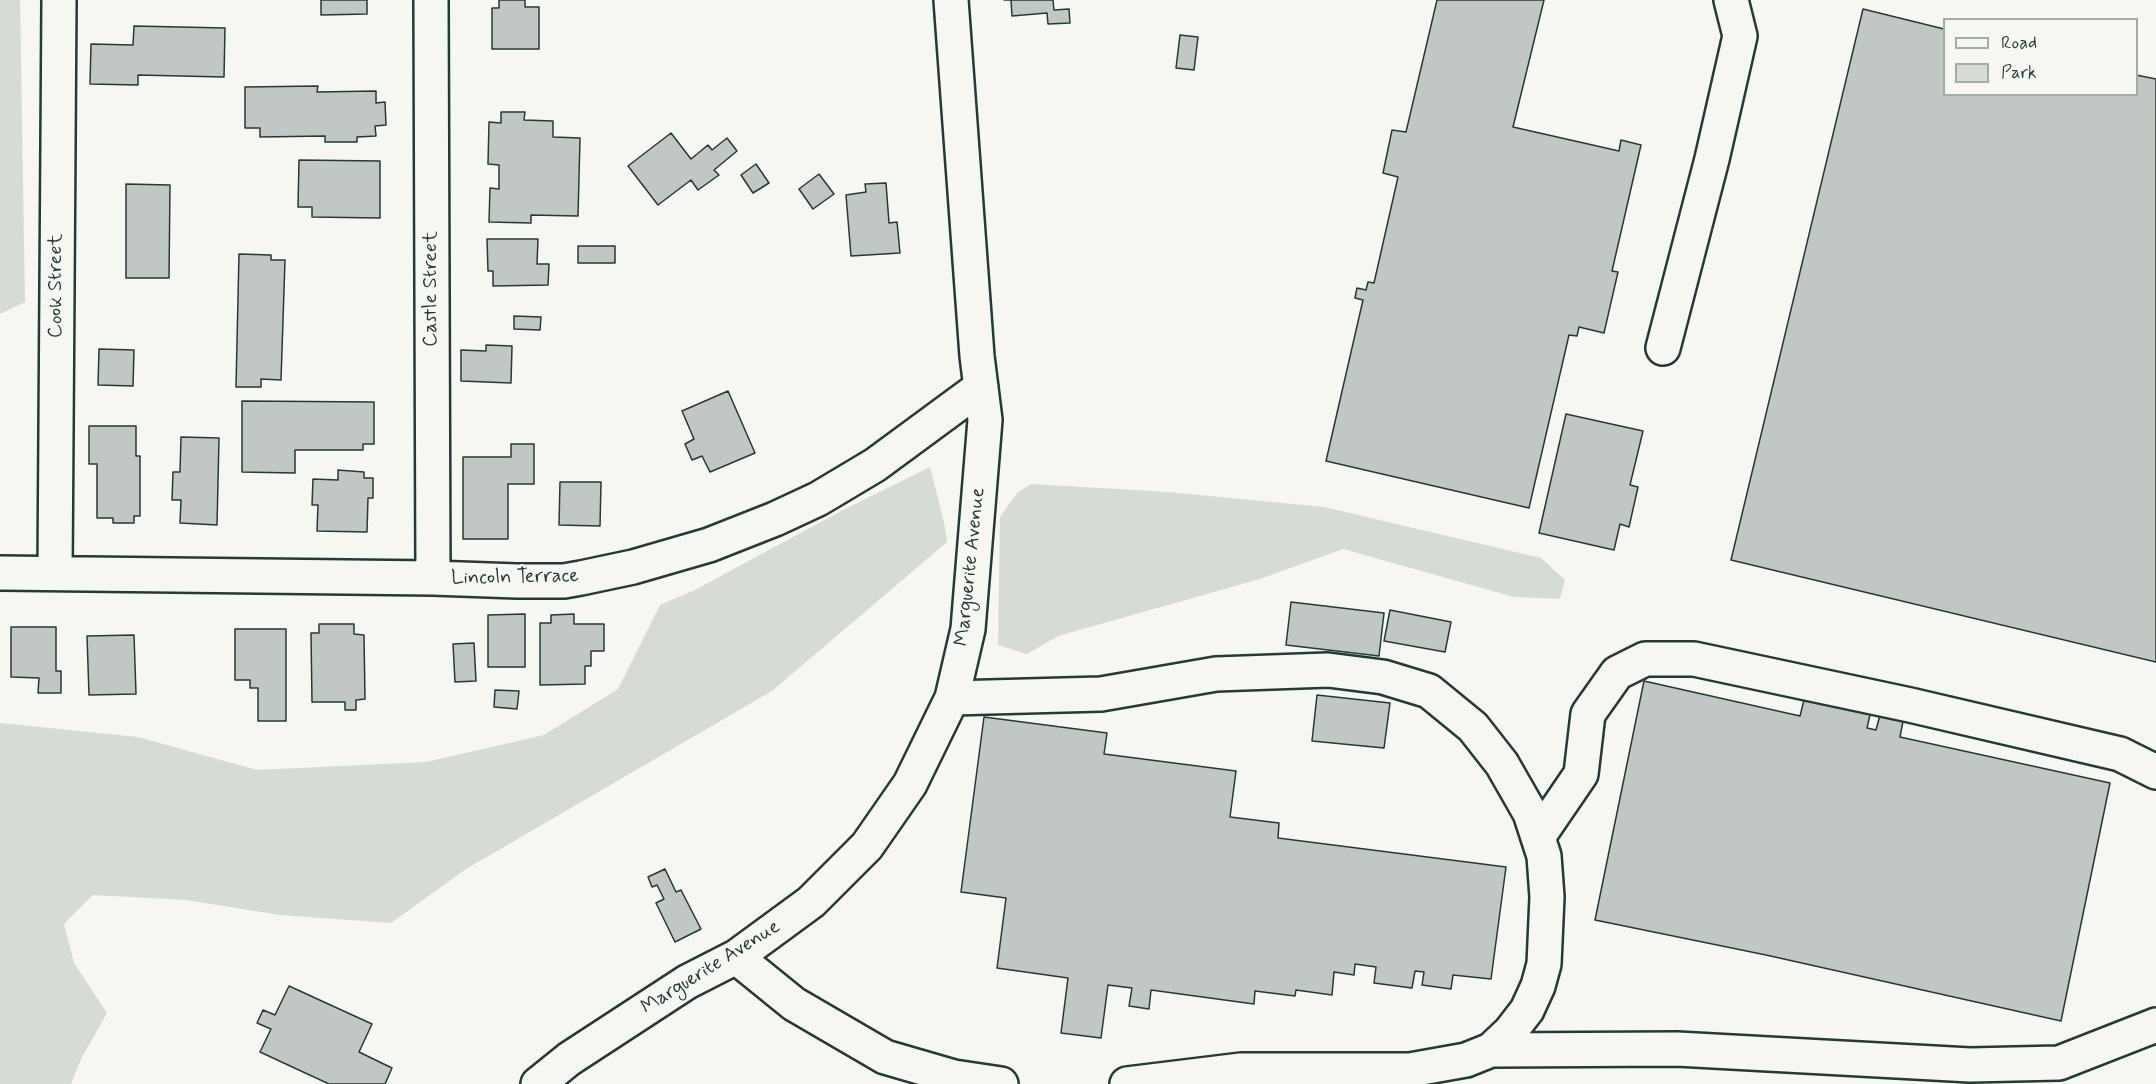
<!DOCTYPE html>
<style>
body{margin:0}
#map{position:relative;width:2156px;height:1084px;overflow:hidden;background:#f6f6f2;font-family:Mynerve,sans-serif}
canvas{display:block}
.legend{position:absolute;left:1943px;top:18px;width:195px;height:78px;box-sizing:border-box;background:#f6f6f2;border:2px solid #a0aca6;margin:0;padding:8px 10px;list-style:none;font-size:18px;color:#1f3d34}
.legend li{display:flex;align-items:center;gap:12px;height:30px}
.legend b{width:30px;border:2px solid #a0aca6}
</style>
<div id="map">
<canvas width="2156" height="1084"></canvas>
<ul class="legend">
<li><b style="height:8px;background:#f6f6f2"></b>Road</li>
<li><b style="height:16px;background:#d6dbd6"></b>Park</li>
</ul>
</div>
<script>
const g = document.querySelector('canvas').getContext('2d');
g.lineJoin = 'round';
function fillPath(path, color) { g.fillStyle = color; g.fill(path, 'evenodd'); }
function strokePath(path, color, width, dash) { g.strokeStyle = color; g.lineWidth = width; g.lineCap = dash ? 'butt' : 'round'; g.setLineDash(dash || []); g.stroke(path); }
function label(font, color, halo, rows, align = 'center') {
  g.font = font + ' Mynerve,sans-serif'; g.lineWidth = 4.5; g.setLineDash([]); g.textBaseline = 'middle'; g.strokeStyle = halo; g.fillStyle = color; for (const [text, x, y, turn = 0] of rows) {
    g.save(); g.translate(x, y); g.rotate((+turn || 0) * Math.PI / 180); g.textAlign = isNaN(turn) ? turn : align; if (halo) g.strokeText(text, 0, 0); g.fillText(text, 0, 0); g.restore();
  }
}
fillPath(new Path2D(`
 M0,0H20L25,302L0,314Z
 M930,467L944,522L947,542L772,691L466,869L391,923L280,915L186,900L93,895L64,924L74,963L107,1013L81,1059L71,1084H0V723L138,737L257,770L426,762L544,735L618,689L660,605L695,590L843,510Z
 M1031,484L1168,492L1324,507L1541,558L1565,580L1560,599L1514,597L1343,549L1260,579L1058,636L1027,654L998,645L1000,517L1018,492Z`), '#d6dbd6');
const building = new Path2D(`
 M321,0H367V14L321,15Z
 M499,0H525V7H539V49H492V8H499Z
 M1004,0H1053L1054,10L1069,9L1070,23L1048,24L1047,13L1012,16L1011,0Z
 M1437,0H1544L1513,127L1619,151L1621,140L1641,145L1612,271L1618,272L1604,333L1579,327L1577,336L1569,335L1529,508L1326,461L1363,300L1355,298L1357,288L1366,290L1368,282L1374,283L1398,177L1383,173L1392,130L1406,132Z
 M1863,9L1944,29V94H2136V75L2156,79V662L1731,560Z
 M134,26L225,28L224,77L138,75V85L90,84L91,44L133,45Z
 M1180,35L1198,37L1194,70L1176,68Z
 M318,86L317,92L376,91V103L385,102L386,125L375,126L376,136L357,137V142H325V136L260,137V128H245V87Z
 M501,112H525L524,120L553,121V137L580,138L578,216L531,215V223L489,222L490,188L499,189V165L488,164L489,122L501,123Z
 M671,133L691,159L708,145L712,150L727,138L737,151L714,170L719,175L698,190L691,180L658,205L628,166Z
 M299,160L380,161V218L312,217V207H298Z
 M756,164L769,183L753,193L741,175Z
 M819,174L834,194L813,209L799,189Z
 M886,183L889,223L897,222L900,253L851,256L846,195L866,192L865,184Z
 M126,184L170,185L169,278H126Z
 M487,239H538L537,264H549L548,285L493,286V271H488Z
 M578,246H615V263H578Z
 M239,254L271,255V260H285L281,380L261,379V387H236Z
 M514,316L541,317L540,330L514,329Z
 M486,345L512,346L511,383L461,381V350L486,351Z
 M99,349L134,350L133,386L98,385Z
 M728,391L755,453L710,472L702,456L692,460L685,444L694,439L682,411Z
 M242,401L374,402V444H363V450H295V473L242,472Z
 M1566,414L1643,431L1630,485L1638,487L1629,527L1620,524L1614,550L1539,533Z
 M89,426H136V456H140V516H134V523H113V518H97V464H89Z
 M181,437L219,438L217,525L180,523L181,500H172L173,472H180Z
 M511,444H534V484H508V539H463V457H511Z
 M338,470L364,472V478H373V498H368L367,532L317,531L318,505H312L313,479L338,480Z
 M560,482H601L600,526L559,525Z
 M1291,602L1384,613L1379,656L1286,645Z
 M1390,610L1451,622L1445,652L1384,641Z
 M525,614V667H488V615Z
 M574,614V624H604V651H591V666H585V684L540,685V623H551V615Z
 M319,624H354V634L364,635L365,699L356,700V710H345V702H312L311,633H319Z
 M11,627H56V671H61V693H38L39,678L11,677Z
 M235,629H286V721H258V688H250V680H235Z
 M134,635L136,694L89,695L87,636Z
 M474,643L476,681L455,682L453,644Z
 M1644,681L1800,716L1806,692L1872,706L1867,728L1876,730L1881,711L1904,716L1900,737L2110,783L2061,1021L1766,955L1595,920Z
 M495,690L519,691L517,709L494,707Z
 M1317,695L1390,703L1384,748L1312,741Z
 M984,717L1107,733L1104,754L1236,771L1230,817L1279,823L1278,838L1506,867L1491,979L1453,975L1451,989L1422,985L1424,972L1415,971L1412,988L1374,983L1376,967L1355,964L1354,975L1334,972L1332,995L1296,990L1295,996L1255,991L1254,1004L1151,990L1149,1009L1129,1006L1132,988L1108,985L1101,1038L1061,1033L1068,978L997,968L1006,898L961,892Z
 M665,869L676,892L681,890L701,929L675,942L656,903L664,899L657,885L652,887L648,877Z
 M289,986L372,1024L359,1052L392,1068L385,1084H329L260,1052L271,1029L257,1023L263,1010L275,1015Z`);
fillPath(building, '#c1c8c3');
strokePath(building, '#1f3d34', 1.5);
const minor = new Path2D(`
 M431,0L433,578
 M1663,348L1712,159L1740,36L1731,0
 M0,573L433,578L517,581H564L581,578L633,567L709,545L775,519L818,499L875,465L981,387
 M55,573L59,0
 M952,698L1101,694L1216,674L1328,670L1383,677L1429,691L1473,727L1502,764L1530,813L1544,856L1547,897L1544,964L1538,986L1527,1010L1510,1032L1491,1050L1466,1060L1410,1070H1241L1127,1084
 M1538,837L1581,774L1588,714L1617,673L1645,659H1694L1910,705L2120,754L2156,772
 M736,957L794,1004L885,1057L954,1077L1001,1084
 M1491,1050L1677,1049L1970,1065L2059,1063L2156,1025
 M538,1084L569,1059L687,982L736,957L811,902L867,846L910,784L952,698L968,629L985,420L977,356L951,0`);
strokePath(minor, '#1f3d34', 38);
strokePath(minor, '#f6f6f2', 33);
label('20px', '#1f3d34', '#f6f6f2', [
 ["Cook Street",57,286,-90],
 ["Castle Street",432,289,-90],
 ["Marguerite Avenue",971,567,-84],
 ["Lincoln Terrace",515,578,-1],
 ["Marguerite Avenue",711,968,-32]
]);
</script>
